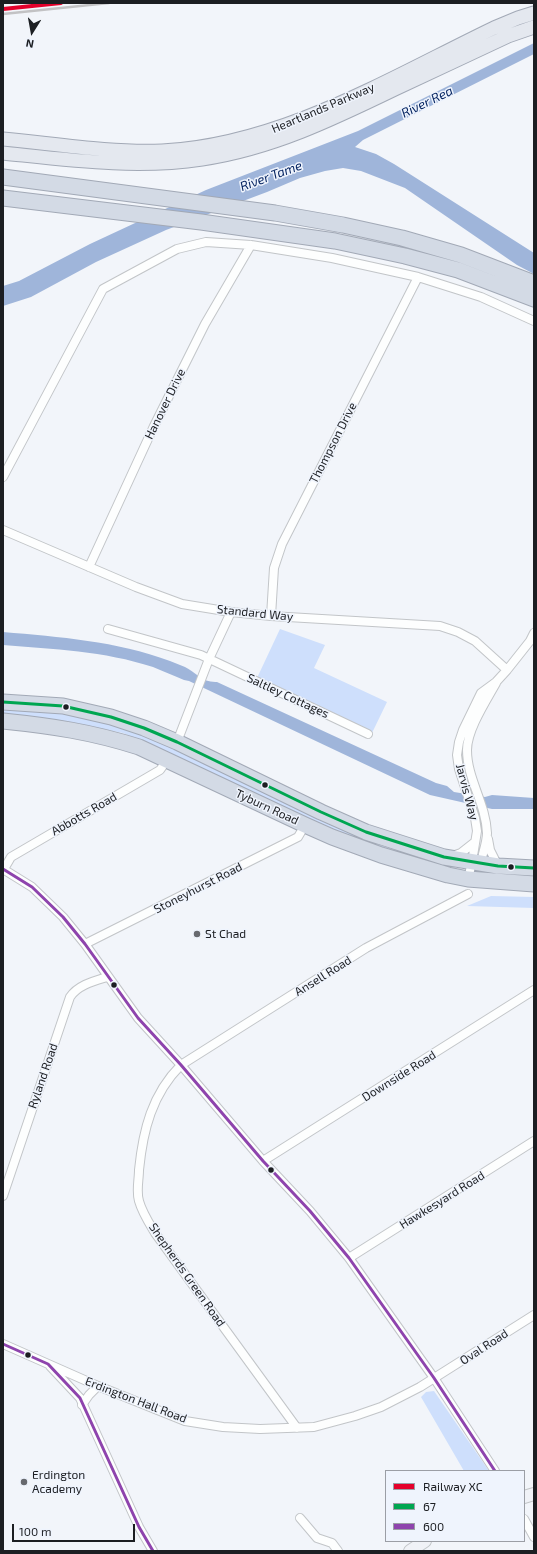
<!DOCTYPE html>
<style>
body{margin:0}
#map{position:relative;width:537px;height:1554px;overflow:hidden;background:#f2f5fa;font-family:"Exo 2",sans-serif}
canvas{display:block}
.frame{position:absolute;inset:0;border:4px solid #1c1e22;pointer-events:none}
.legend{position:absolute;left:385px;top:1470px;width:140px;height:72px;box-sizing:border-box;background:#eff4fd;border:1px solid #9b9ea5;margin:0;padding:5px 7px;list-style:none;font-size:12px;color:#1c1e22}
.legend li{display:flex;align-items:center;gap:8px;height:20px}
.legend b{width:20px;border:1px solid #9b9ea5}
.north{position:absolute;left:12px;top:12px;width:40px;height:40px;-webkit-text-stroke:3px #eff4fd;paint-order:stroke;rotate:191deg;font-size:11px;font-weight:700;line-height:16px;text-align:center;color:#1c1e22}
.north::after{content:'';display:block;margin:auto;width:14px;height:18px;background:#1c1e22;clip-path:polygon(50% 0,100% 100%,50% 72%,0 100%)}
.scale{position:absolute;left:12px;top:1524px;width:123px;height:18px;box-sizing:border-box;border:2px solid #1c1e22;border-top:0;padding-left:5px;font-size:12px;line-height:14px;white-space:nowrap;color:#1c1e22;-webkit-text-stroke:3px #eff4fd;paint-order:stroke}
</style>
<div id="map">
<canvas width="537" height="1554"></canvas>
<div class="frame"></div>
<ul class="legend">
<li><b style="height:5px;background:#e4002b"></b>Railway XC</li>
<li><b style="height:5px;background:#00a651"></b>67</li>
<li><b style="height:5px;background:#8e44ad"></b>600</li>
</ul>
<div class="north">N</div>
<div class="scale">100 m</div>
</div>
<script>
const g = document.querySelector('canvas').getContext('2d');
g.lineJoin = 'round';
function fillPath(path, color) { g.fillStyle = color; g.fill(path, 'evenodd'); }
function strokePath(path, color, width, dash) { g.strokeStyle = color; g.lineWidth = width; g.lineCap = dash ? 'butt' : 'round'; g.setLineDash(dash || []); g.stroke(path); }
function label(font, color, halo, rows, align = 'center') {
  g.font = font + ' "Exo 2",sans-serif'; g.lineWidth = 3; g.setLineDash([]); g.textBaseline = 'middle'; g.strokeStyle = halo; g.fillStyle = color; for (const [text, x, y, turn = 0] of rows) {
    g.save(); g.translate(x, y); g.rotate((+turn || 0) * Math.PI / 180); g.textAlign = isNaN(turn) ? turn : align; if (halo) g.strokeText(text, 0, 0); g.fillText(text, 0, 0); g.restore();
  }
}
fillPath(new Path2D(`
 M280,629L325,645L314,668L387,702L372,733L257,678Z
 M3,706L64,712L126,725L374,843L397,851L396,853L358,843L146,743L123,733L77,724L3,716Z
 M491,896L534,897V908L467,906Z
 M434,1391L489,1471H464L421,1397L426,1392Z`), '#cedffc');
fillPath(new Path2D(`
 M534,43V54L363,140L355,147L376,154L394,164L534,253V274L517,265L405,188L361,171L343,168L325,171L300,178L267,192L166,230L96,262L31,297L3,306V286L19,281L90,244L206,190L358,131Z
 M3,632C60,637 116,641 170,661C175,663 180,665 185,667C195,672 203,683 217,682L436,783L447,786L454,792L485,797L492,795L534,798V809H492L430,795L189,681L184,680C174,676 163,671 153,667C104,651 53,649 3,645Z`), '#9fb5da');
const street = new Path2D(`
 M3,477L103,289L177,249L206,242L251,245L332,258L418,277L481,297L534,321
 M3,530L136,587L182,604L231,612L271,616L440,626L458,632L475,641L507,670
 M89,567L154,426L205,324L251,245
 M271,616L274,568L282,544L418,277
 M108,629L201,655L368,734
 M177,742L209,659L231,612
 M488,839L490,850L498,866
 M452,856L461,853L475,842
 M480,866C482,855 487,843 487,833C486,804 467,779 467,750C467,730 486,701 496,683
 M3,869L32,887L63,917L85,944L138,1018L181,1065L263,1161L310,1211L349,1258L434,1378L495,1471
 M4,869L11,857L160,770L167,760
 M468,879L472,862L477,831L475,818L459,769L457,755L459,742L463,730L481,693L496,682L507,670L530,641L534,633
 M85,944L298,837L305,825
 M263,1161L534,990
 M3,1196L70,997C78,985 94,981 107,977
 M349,1258L534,1141
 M3,1344L98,1386L185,1421L223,1427L260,1429L314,1427L355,1416L381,1407L420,1387L534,1315
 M50,1366L80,1398L139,1527L153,1551
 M82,1405L89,1395L98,1386
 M297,1428L155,1233C149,1223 142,1212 139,1201C136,1191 139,1180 139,1170C143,1130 152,1094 181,1065L366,948L468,894
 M300,1518L317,1538L332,1543L338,1551
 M524,1519L534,1537`);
const secondary = new Path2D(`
 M524,1497L534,1494
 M410,1551L425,1541`);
const primary = new Path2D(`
 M3,139C56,144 109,153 162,151C281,145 390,78 494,28L518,18L534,13
 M3,153C70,160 136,169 202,159C271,149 333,119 395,89C433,71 470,54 508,36L534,27`);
const highway = new Path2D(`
 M3,177L275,213L343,225L402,238L461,255L534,283
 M3,198L201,222L335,241L405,256L458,270L534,299
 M3,702L63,706L111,717L144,728L177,742L321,812L366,832L444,857L498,866L534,868
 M3,721C52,726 92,732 139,747L305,825L332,837L381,855L448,875L468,879L534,884`);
strokePath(street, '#c2c5c8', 10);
strokePath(secondary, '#c2c5c8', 14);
strokePath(primary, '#a2a9b6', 15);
strokePath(highway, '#a2a9b6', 17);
strokePath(street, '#fdfefe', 8);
strokePath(secondary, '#f0f2f7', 12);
strokePath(primary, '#e4e8ef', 13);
strokePath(highway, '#d3dae5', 15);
strokePath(new Path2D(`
 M3,14L109,3`), '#c2c2c4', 2.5);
strokePath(new Path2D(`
 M3,702L63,706L111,717L144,728L177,742L321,812L366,832L444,857L498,866L534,868`), '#00a651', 3);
strokePath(new Path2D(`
 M3,869L32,887L63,917L85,944L138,1018L181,1065L263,1161L310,1211L349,1258L434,1378L495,1471
 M3,1344L48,1364L80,1398L139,1527L153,1551`), '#8e44ad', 3);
strokePath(new Path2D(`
 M3,9L61,3`), '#e4002b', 4);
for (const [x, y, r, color] of [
 [66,707,3.5,"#1c1e22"],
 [265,785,3.5,"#1c1e22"],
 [511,867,3.5,"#1c1e22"],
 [197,934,4,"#67696e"],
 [114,985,3.5,"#1c1e22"],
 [271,1170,3.5,"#1c1e22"],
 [28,1355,3.5,"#1c1e22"],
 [24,1482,4,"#67696e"]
]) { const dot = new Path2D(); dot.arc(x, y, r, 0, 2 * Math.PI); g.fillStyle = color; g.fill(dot); strokePath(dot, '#eff4fd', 1.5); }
label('12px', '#1c1e22', '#eff4fd', [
 ["Heartlands Parkway",323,108,-23],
 ["Hanover Drive",165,404,-64],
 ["Thompson Drive",333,443,-63],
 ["Standard Way",255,613,6],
 ["Saltley Cottages",288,696,25],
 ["Jarvis Way",467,792,75],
 ["Tyburn Road",267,807,25],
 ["Abbotts Road",84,814,-30],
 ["Stoneyhurst Road",198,888,-27],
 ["Ansell Road",323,976,-32],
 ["Ryland Road",43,1076,-71],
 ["Downside Road",399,1076,-32],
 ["Hawkesyard Road",442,1200,-32],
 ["Shepherds Green Road",187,1275,55],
 ["Oval Road",484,1347,-33],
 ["Erdington Hall Road",136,1400,21]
]);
label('12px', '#1c1e22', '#eff4fd', [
 ["St Chad",205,934],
 ["Erdington",32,1475],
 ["Academy",32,1489]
], 'left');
label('italic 13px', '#062562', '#eff4fd', [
 ["River Rea",427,102,-26],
 ["River Tame",271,176,-20]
]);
</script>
